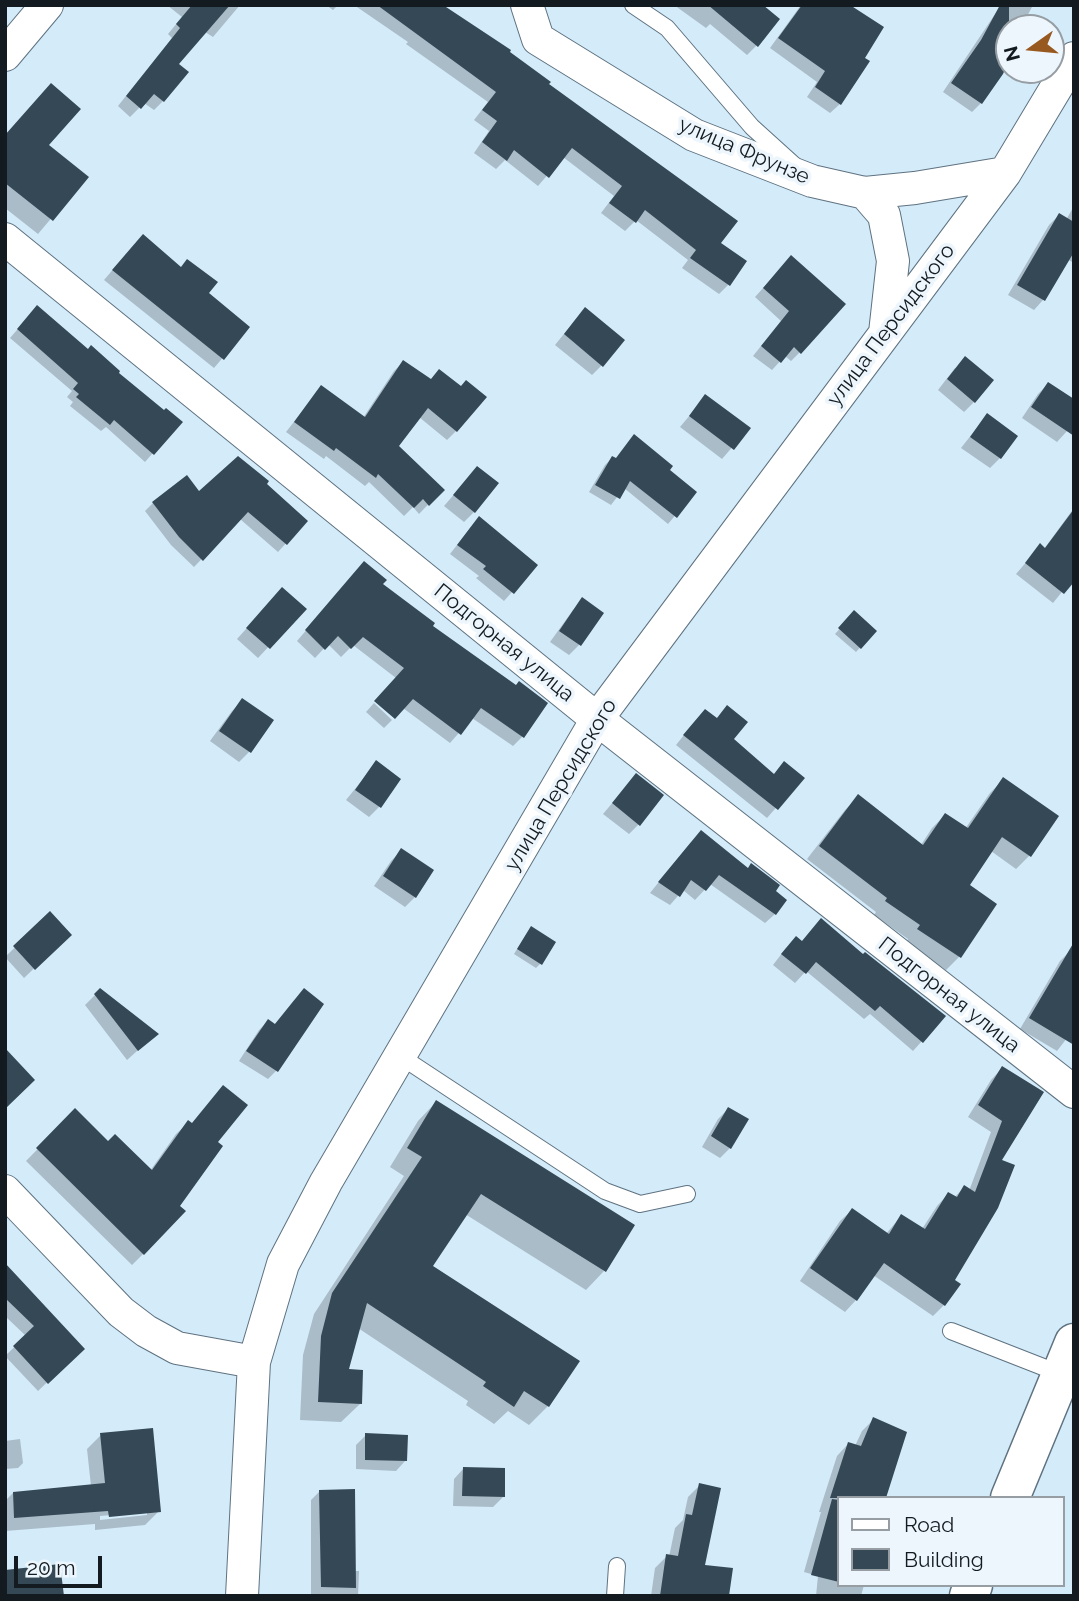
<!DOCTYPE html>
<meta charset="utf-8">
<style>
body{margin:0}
#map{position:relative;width:1079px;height:1601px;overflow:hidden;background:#d4ebfa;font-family:Raleway,sans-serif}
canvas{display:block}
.frame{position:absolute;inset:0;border:7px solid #131b20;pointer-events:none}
.legend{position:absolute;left:837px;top:1496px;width:228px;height:91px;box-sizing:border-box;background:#edf6fc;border:2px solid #969ea4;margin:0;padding:9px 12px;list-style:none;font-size:21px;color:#131b20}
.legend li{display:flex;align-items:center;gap:14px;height:35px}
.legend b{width:35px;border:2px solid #969ea4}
.north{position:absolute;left:995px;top:14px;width:70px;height:70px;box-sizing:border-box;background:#edf6fc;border:2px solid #969ea4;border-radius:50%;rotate:255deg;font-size:19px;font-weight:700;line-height:28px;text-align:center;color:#131b20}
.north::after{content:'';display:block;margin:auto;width:24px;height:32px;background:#985920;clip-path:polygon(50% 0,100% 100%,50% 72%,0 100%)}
.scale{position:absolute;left:14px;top:1556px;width:88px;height:32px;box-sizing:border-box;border:4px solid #131b20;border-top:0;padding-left:9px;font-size:21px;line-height:24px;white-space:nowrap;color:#131b20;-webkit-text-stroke:5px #edf6fc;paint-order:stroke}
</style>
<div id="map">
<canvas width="1079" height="1601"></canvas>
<div class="frame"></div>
<ul class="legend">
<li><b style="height:9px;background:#fff"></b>Road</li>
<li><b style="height:19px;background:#354855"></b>Building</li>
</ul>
<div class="north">N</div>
<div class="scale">20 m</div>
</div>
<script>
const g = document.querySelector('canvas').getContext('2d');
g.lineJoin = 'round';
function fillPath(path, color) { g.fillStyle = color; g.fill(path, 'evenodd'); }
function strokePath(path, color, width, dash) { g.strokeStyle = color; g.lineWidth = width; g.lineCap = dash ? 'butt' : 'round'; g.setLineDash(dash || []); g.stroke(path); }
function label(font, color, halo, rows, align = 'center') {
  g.font = font + ' Raleway,sans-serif'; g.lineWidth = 7; g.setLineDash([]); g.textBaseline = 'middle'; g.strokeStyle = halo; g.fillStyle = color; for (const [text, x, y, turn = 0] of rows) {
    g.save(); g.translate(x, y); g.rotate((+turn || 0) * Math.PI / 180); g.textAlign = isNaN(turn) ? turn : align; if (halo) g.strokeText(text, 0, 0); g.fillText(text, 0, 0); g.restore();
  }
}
fillPath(new Path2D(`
 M167,5H240L213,37L205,32L177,65L163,101L154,110L144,103L130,117L118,106L172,38L168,34L182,17Z
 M326,5H338L333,10Z
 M354,5H441L507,52L547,85L719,244L728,285L719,294L682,268L688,260L636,220L625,231L601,213L614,196L563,157L538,186L505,160L496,169L474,153L489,131L474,120L488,102L406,44L408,42Z
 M674,5H761L757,45L747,55L710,24L706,28Z
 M801,5H840V104L830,113L807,97L817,82L770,48Z
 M1001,5H1033L1021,28H1009V58L981,103L972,112L943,92Z
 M5,137L86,177L38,234L5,208Z
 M1074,206V263L1067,259L1043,300L1034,310L1008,295L1049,225L1059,215L1066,220Z
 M134,245L207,294L248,328L214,368L104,280Z
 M783,266L800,352L791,361L785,356L772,370L753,356L781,321L755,297Z
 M30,315L116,373L164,412L180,422L145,462L106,427L101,431L70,406L73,402L67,397L72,391L10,338Z
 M576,319L602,365L592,375L555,345Z
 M403,362L456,431L447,440L419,417L397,447L442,490L419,514L413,507L404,516L369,482L365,486L326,456L324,459L286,432L321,387L363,418L394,371Z
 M955,368L974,402L964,412L938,390Z
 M1048,384L1067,431L1057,442L1022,418L1038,394Z
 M705,397L748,429L722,459L680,427Z
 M987,415L1000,458L990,468L961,448Z
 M612,458L667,470L695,492L668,524L624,488L611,505L589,492L605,465Z
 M477,468L474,512L464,522L444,506Z
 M264,485L306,521L278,552L240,519L194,567L171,545L145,511L153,503L198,494Z
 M1074,508V577L1053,603L1016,574L1040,546L1044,549Z
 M471,527L536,565L504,601L476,578L479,576L450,554Z
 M355,573L381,584L431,626L516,687L522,737L513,746L472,718L450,743L403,708L396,678L353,645L341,657L328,644L315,658L297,641Z
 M273,599L304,609L258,658L237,639Z
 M583,600L602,613L579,645L569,655L550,642L573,610Z
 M854,613L875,631L856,652L835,634Z
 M242,701L271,721L249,752L239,762L210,741L232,711Z
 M374,703L392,720L384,728L366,712Z
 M696,720L732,739L773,775L802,778L767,818L676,745Z
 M376,763L379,807L369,817L346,800Z
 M636,775L639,824L629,834L603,814Z
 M1003,780L1056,816L1029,856L1016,869L991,851L967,886L993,907L959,957L946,970L906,943L908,939L874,915L876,912L807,859L845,810L858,797L921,845L932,828L945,815L965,829L990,793Z
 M691,842L747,870L773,891L775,914L765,923L710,884L695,900L683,890L670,905L650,893Z
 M401,851L415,897L405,907L374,886L391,861Z
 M50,914L69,935L24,978L5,957Z
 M821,920L922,1041L913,1051L870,1014L864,1019L806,971L795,983L773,965L786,948L801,943Z
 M527,933L540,964L536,968L514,954Z
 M1070,951L1074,1029L1057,1051L1020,1029L1060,961Z
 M100,990L156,1034L127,1060L85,1005Z
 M295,999L276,1071L268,1079L239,1061L259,1030L268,1021L274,1025Z
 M1002,1068L1041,1093L999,1160L944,1305L933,1316L873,1275L856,1300L845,1312L800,1281L840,1221L852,1210L886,1234L901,1216L922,1229L937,1206L948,1194L954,1198L964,1187L969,1191L991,1132L968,1117L991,1080Z
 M223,1087L216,1143L143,1254L132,1265L26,1161L75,1111L108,1144L150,1171L176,1134L188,1123L191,1125Z
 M436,1102L604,1271L586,1290L465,1214L431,1267L577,1361L548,1406L529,1425L508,1411L494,1424L466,1405L468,1401L358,1328L346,1371L360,1404L341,1422L300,1420L303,1355L314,1314L404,1176L390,1167L418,1121Z
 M728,1109L730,1148L720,1158L702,1147L718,1119Z
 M5,1270L82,1349L38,1391L5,1356L26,1336L5,1316Z
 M874,1419L839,1498V1585H864L861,1596H816L818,1576L804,1572L821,1512H819L837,1456L848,1444L855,1446L862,1431Z
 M101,1435L159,1511L145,1525L95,1530V1524L5,1531V1501L13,1493L91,1486L87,1449ZM147,1512V1515L100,1520V1516Z
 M366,1435L406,1460L396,1471L356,1469V1445Z
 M20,1439L23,1463L18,1468L5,1469V1441Z
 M464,1468L503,1497L493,1507L453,1506L454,1479Z
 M700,1485L703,1566L727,1596H651L655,1568L667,1556L669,1557L675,1528L683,1520L688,1497Z
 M320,1491L354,1571H359L358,1596H311V1500Z`), '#0003');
fillPath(new Path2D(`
 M192,5H230L179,64L189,72L164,102L154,94L141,109L126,96L180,28L176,24Z
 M377,5H443L511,50L510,52L551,82L549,84L738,221L721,243L747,261L730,286L690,258L696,250L645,210L636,223L609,203L622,186L572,148L549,178L514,150L507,161L482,142L497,121L482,110L496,92Z
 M708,5H763L780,19L758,47Z
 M802,5H850L884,27L865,58L870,61L841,105L815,87L825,71L778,38Z
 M1000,5H1009V60L1003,74L982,104L951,83L981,40Z
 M51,83L81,109L49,145L89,177L53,221L5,183V135Z
 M1059,213L1074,222V252L1045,301L1017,285Z
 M143,234L181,267L187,259L218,282L209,293L250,327L224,360L112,270Z
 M791,255L846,304L801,354L794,347L781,363L761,346L789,311L763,288Z
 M37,305L88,349L91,345L120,371L119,373L164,410L166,408L183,422L154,455L114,420L110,425L76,397L79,394L73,389L78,383L17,329Z
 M585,307L625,340L603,367L564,334Z
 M965,356L994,380L975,403L947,379Z
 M403,360L431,379L439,369L461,386L466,380L487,397L457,432L428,408L399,446L445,490L429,506L423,499L414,508L378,474L376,478L336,448L334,451L294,422L321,385L365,417Z
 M1048,382L1074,399V436L1031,407Z
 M705,394L751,428L734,450L689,416Z
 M987,413L1018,436L1001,459L970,437Z
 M634,434L673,466L670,470L697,492L677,518L630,481L620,499L595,485L612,456L616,458Z
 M238,456L269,481L267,484L308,521L287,545L248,512L203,561L179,537L152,502L187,475L199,491Z
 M477,466L499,483L475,513L453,495Z
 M1074,509V582L1064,594L1025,563L1040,543L1045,548Z
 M479,516L538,565L514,594L483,569L486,566L457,545Z
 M364,561L387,580L383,584L435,623L433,626L516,685L519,681L548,703L524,738L481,708L461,735L413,699L395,719L374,701L404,668L363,637L351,649L338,636L325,650L305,630Z
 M282,587L307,609L270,649L246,628Z
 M582,597L604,613L581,646L559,631Z
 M854,610L877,631L861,649L838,628Z
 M242,698L274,720L251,753L219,731Z
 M727,705L748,722L734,739L774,774L784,761L805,778L778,810L683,735L705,709L717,718Z
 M376,760L401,779L381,808L355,790Z
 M636,773L664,795L640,826L612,803Z
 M1003,777L1059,816L1031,857L1002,837L970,885L997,904L961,958L917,929L920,925L885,901L887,898L819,846L858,794L923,845L945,813L968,828Z
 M701,830L748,868L751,863L780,885L776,891L787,900L776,915L719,875L706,891L691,880L680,897L658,882Z
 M401,848L434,870L416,898L383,876Z
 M50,911L72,935L35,970L13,946Z
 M821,918L863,954L865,952L946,1016L923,1043L880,1006L875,1011L816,962L806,974L781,954L796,936L802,941Z
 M531,926L556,942L542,965L517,949Z
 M1074,942V1045L1029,1018Z
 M100,988L159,1034L138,1051L94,994Z
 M304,988L324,1004L278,1072L246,1051L268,1019L275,1024Z
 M5,1048L35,1080L5,1109Z
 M1002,1066L1044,1092L1002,1160L1015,1165L998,1208L955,1280L961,1284L945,1306L884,1263L857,1301L810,1268L852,1208L889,1234L901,1214L925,1229L948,1192L957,1197L964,1185L975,1192L1002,1121L978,1105Z
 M223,1085L248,1105L218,1142L223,1146L180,1206L186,1211L144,1255L36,1148L75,1108L108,1141L115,1134L152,1170L188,1120L192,1123Z
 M436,1100L635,1225L606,1272L481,1194L433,1266L580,1361L549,1407L524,1391L514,1407L483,1386L486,1382L367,1303L349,1369L363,1370L362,1404L318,1402L321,1336L332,1293L422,1157L407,1148Z
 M728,1107L749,1119L731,1149L711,1136Z
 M5,1263L85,1349L48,1384L13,1346L34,1326L5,1298Z
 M873,1417L907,1432L886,1498H830L848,1442L861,1446Z
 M153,1428L161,1512L109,1517L108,1511L14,1518L13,1492L105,1483L100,1433Z
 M365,1433L408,1435L407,1461L365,1460Z
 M463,1467L505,1468V1497L462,1496Z
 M699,1483L721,1488L705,1565L733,1568L729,1596H660L666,1554L678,1556L686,1514L692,1515Z
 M355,1489L356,1588L321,1587L319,1490Z
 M832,1499L839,1500V1582L811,1575Z
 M60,1564L64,1596H5V1570Z`), '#354855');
const lane = new Path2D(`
 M633,5L667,28L752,127L794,165
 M400,1056L605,1191L640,1204L687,1194
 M951,1331L1061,1374
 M615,1596L617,1566`);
const street = new Path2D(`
 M527,5L538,39L694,135L812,181L865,193L915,188L1005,173
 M5,55L47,5
 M865,193L884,215L893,261L885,333
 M5,239L597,719L1074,1092
 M5,1191L121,1312L146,1331L177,1348L254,1362
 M242,1596L254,1362L283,1264L326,1182L597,719L1005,173L1074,58`);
const secondary = new Path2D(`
 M1010,1498L1074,1343
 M969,1596L973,1585`);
strokePath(lane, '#5e7280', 18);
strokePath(street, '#5e7280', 34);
strokePath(secondary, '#5e7280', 41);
strokePath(lane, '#fff', 16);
strokePath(street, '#fff', 32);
strokePath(secondary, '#fff', 38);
label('21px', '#131b20', '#edf6fc', [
 ["улица Фрунзе",744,151,23],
 ["улица Персидского",891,325,-53],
 ["Подгорная улица",504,643,39],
 ["улица Персидского",561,785,-59],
 ["Подгорная улица",949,995,38]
]);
</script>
